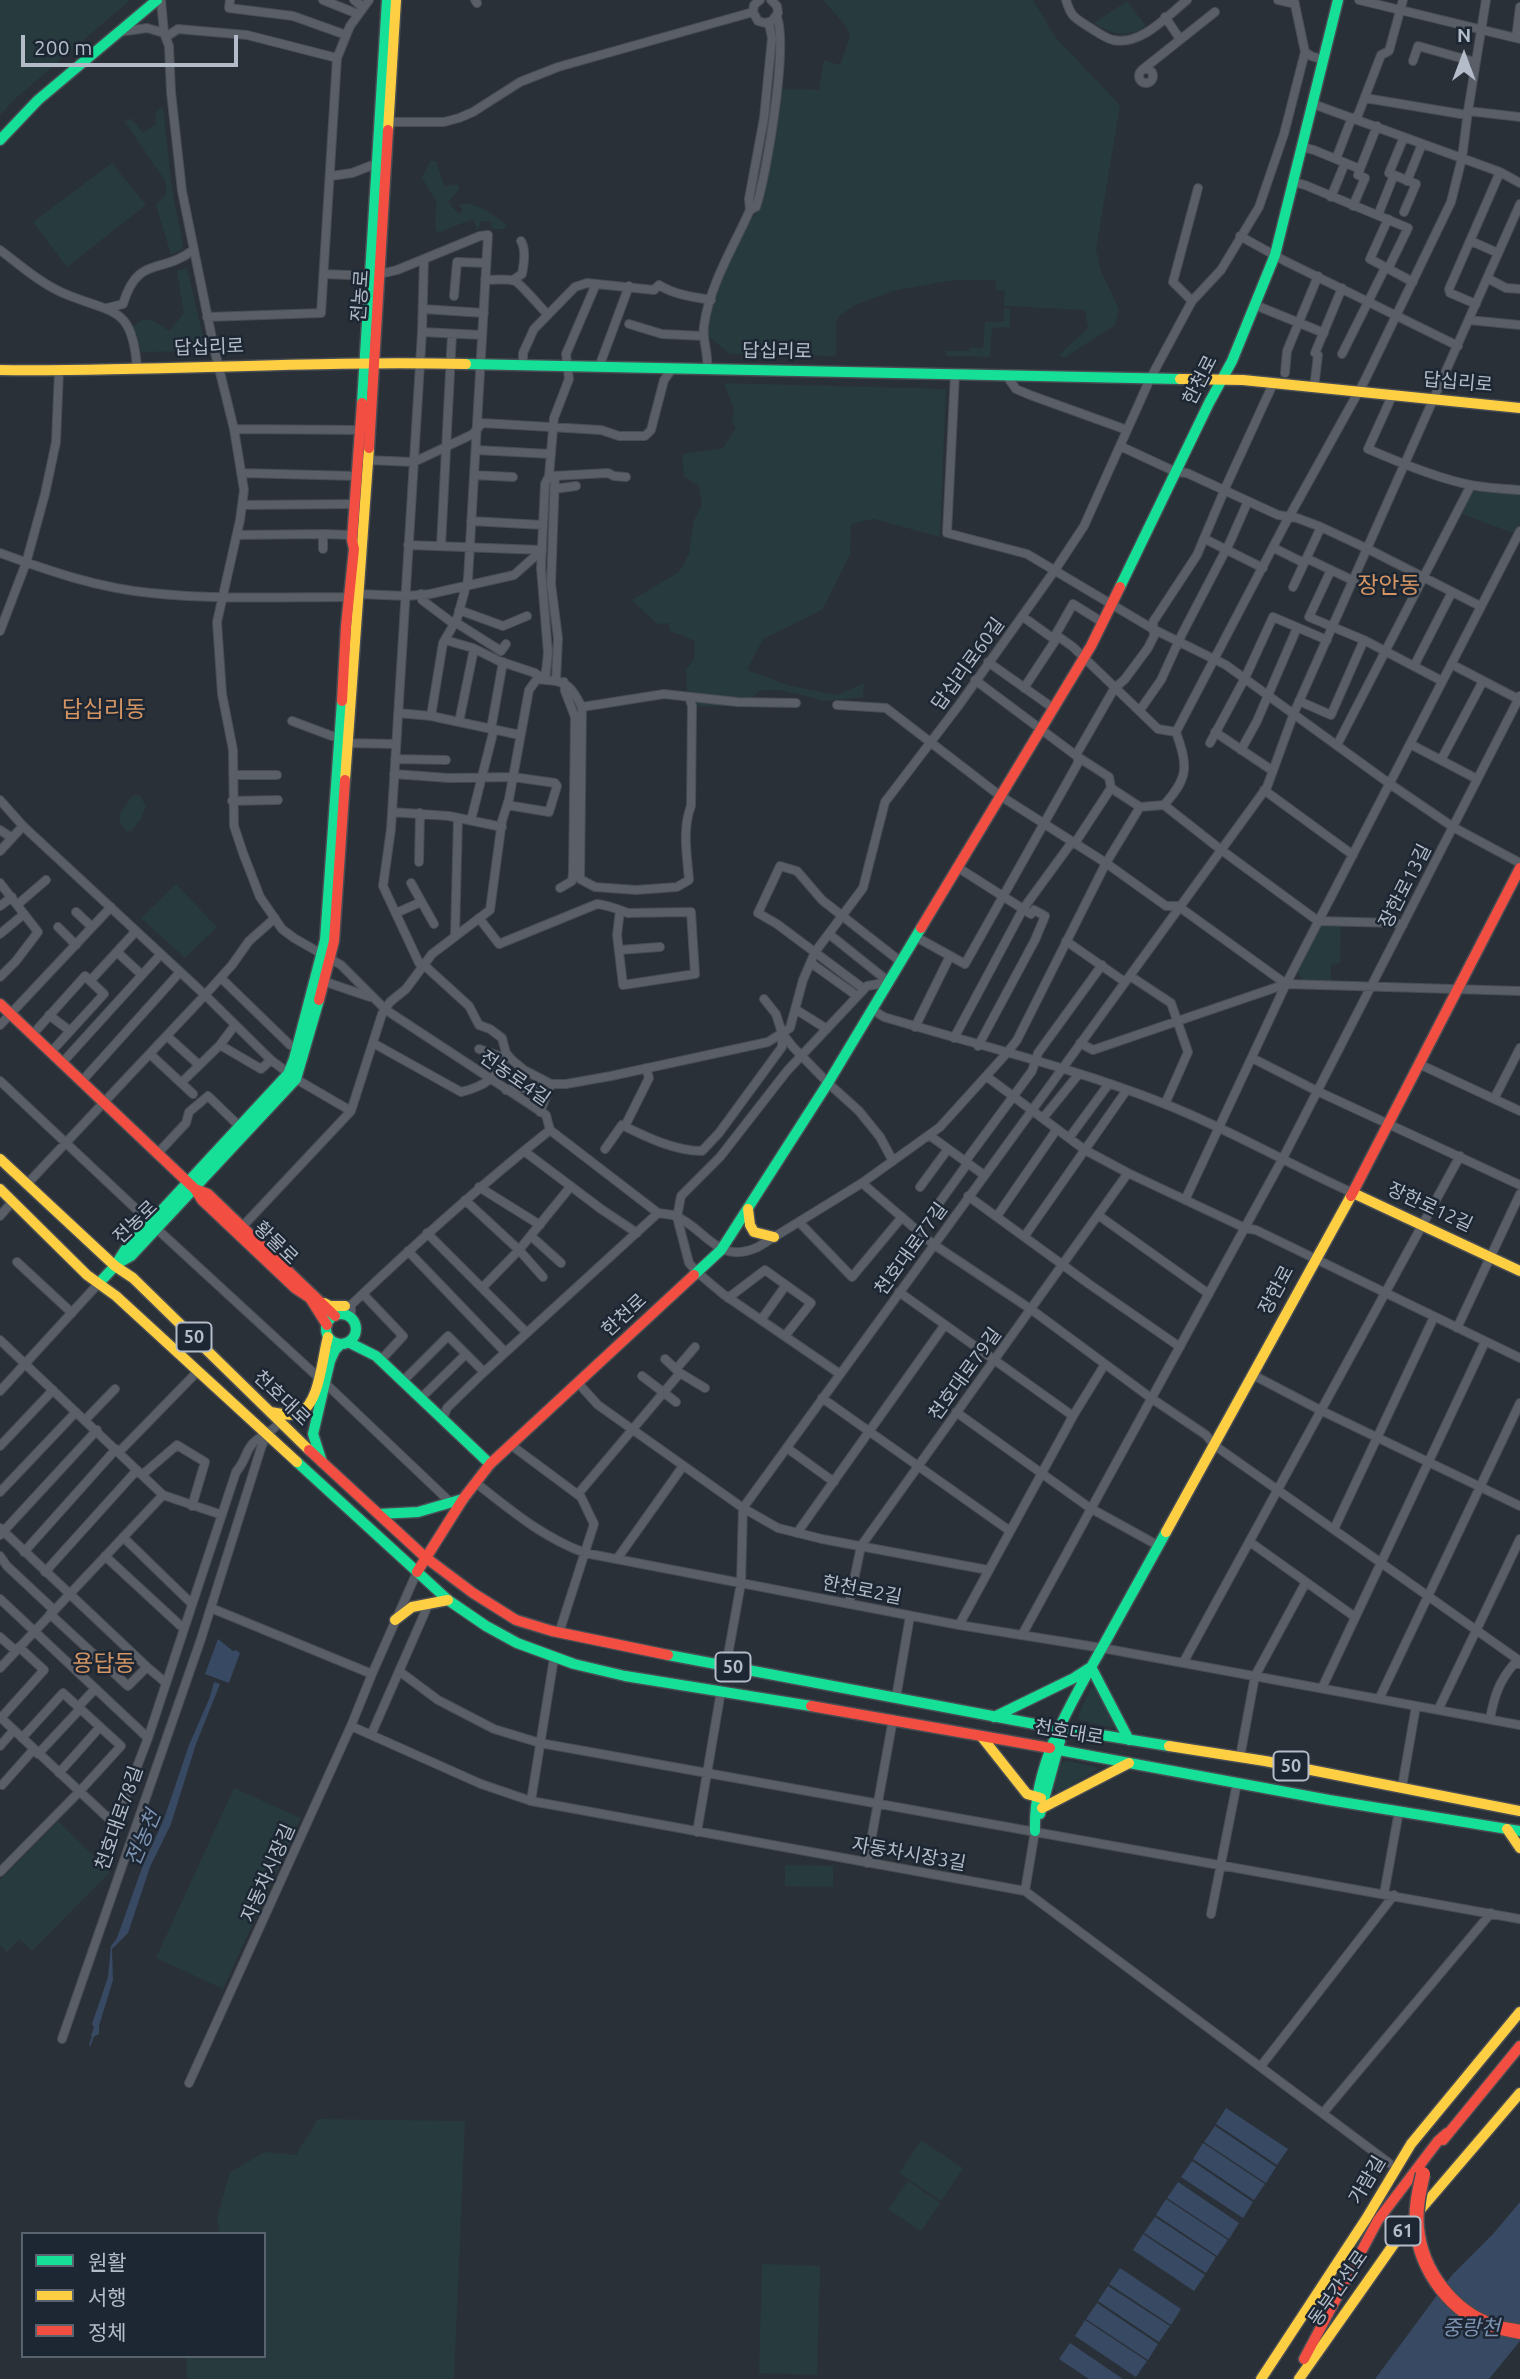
<!DOCTYPE html>
<meta charset="utf-8">
<style>
body{margin:0}
#map{position:relative;width:1520px;height:2379px;overflow:hidden;background:#2a3038;font-family:Ubuntu,"Noto Sans KR",sans-serif}
canvas{display:block}
.legend{position:absolute;left:21px;top:2232px;width:245px;height:126px;box-sizing:border-box;background:#1d2633;border:2px solid #59626f;margin:0;padding:9px 12px;list-style:none;font-size:21px;color:#b4bcc9}
.legend li{display:flex;align-items:center;gap:14px;height:35px}
.legend b{width:35px;border:2px solid #59626f}
.north{position:absolute;left:1429px;top:21px;width:70px;height:70px;-webkit-text-stroke:5px #1d2633;paint-order:stroke;rotate:0deg;font-size:19px;font-weight:700;line-height:28px;text-align:center;color:#b4bcc9}
.north::after{content:'';display:block;margin:auto;width:24px;height:32px;background:#b4bcc9;clip-path:polygon(50% 0,100% 100%,50% 72%,0 100%)}
.scale{position:absolute;left:21px;top:35px;width:217px;height:32px;box-sizing:border-box;border:4px solid #b4bcc9;border-top:0;padding-left:9px;font-size:21px;line-height:24px;white-space:nowrap;color:#b4bcc9;-webkit-text-stroke:5px #1d2633;paint-order:stroke}
</style>
<div id="map">
<canvas width="1520" height="2379"></canvas>
<ul class="legend">
<li><b style="height:9px;background:#16e098"></b>원활</li>
<li><b style="height:9px;background:#ffcf43"></b>서행</li>
<li><b style="height:9px;background:#f24e42"></b>정체</li>
</ul>
<div class="north">N</div>
<div class="scale">200 m</div>
</div>
<script>
const g = document.querySelector('canvas').getContext('2d');
g.lineJoin = 'round';
function fillPath(path, color) { g.fillStyle = color; g.fill(path, 'evenodd'); }
function strokePath(path, color, width, dash) { g.strokeStyle = color; g.lineWidth = width; g.lineCap = dash ? 'butt' : 'round'; g.setLineDash(dash || []); g.stroke(path); }
function label(font, color, halo, rows, align = 'center') {
  g.font = font + ' Ubuntu,"Noto Sans KR",sans-serif'; g.lineWidth = 5; g.setLineDash([]); g.textBaseline = 'middle'; g.strokeStyle = halo; g.fillStyle = color; for (const [text, x, y, turn = 0] of rows) {
    g.save(); g.translate(x, y); g.rotate((+turn || 0) * Math.PI / 180); g.textAlign = isNaN(turn) ? turn : align; if (halo) g.strokeText(text, 0, 0); g.fillText(text, 0, 0); g.restore();
  }
}
fillPath(new Path2D(`
 M0,0H130L16,98L0,115Z
 M823,0H1033L1056,38L1120,105L1096,249L1101,271L1119,309L1115,325L1064,358L1059,355L1088,328L1085,310L1004,306L1005,291L996,290V280H959L941,282L893,291L855,305L840,315L836,323V356L730,354L707,335L708,295L740,220L755,216L761,204L779,89L819,90L824,60L840,65L850,37L846,26Z
 M1127,1L1146,26C1127,38 1112,35 1094,23Z
 M163,107L172,189L183,246V249L171,255L156,205L166,195V182L125,122L131,118L143,133L156,124V112Z
 M430,161H436L444,186L458,184L459,189L448,202L459,214L463,210L459,205C475,200 496,216 507,226L502,229H492L490,221H481L478,231L473,219L437,233L435,223L437,202L422,178Z
 M112,163L146,205L67,267L33,222Z
 M187,268L204,341L201,349L189,339L187,340L191,345L190,351L141,352L137,335L132,327L144,319L154,321L169,331L184,313L177,271Z
 M1004,308L1010,309V327L992,328L990,357L946,356V351H969L970,348H983L985,322H1004Z
 M724,383L946,389L940,537L874,519L851,524L850,554L822,610L763,639L747,670L791,686L838,695L864,683L863,697L825,701L781,690H761L741,706H692L687,693L686,670L694,659L695,641L670,631L669,623L657,624L632,600L679,572L689,554L694,520L702,505L699,486L684,477L682,454L723,448L736,428L732,421L734,409Z
 M1471,485L1520,490V531L1518,535L1457,512Z
 M133,795H140L146,807L140,820L131,831H126L119,821L121,812Z
 M176,884L217,927L185,958L141,918Z
 M1319,924L1341,925L1340,963L1331,964V980H1302L1296,970Z
 M1091,1688L1096,1689L1115,1725L1113,1728L1079,1720V1714Z
 M1069,1761L1099,1768L1058,1793L1052,1788L1059,1763Z
 M234,1788L301,1818L223,1989L156,1958Z
 M58,1821L110,1872L32,1951L19,1939L7,1952L0,1945V1880Z
 M785,1865L833,1866V1887L785,1886Z
 M318,2119L465,2121L454,2379H187L186,2356H264V2234H220L217,2218L230,2172L265,2152L296,2155Z
 M921,2140L963,2168L941,2201L899,2173Z
 M908,2181L940,2203L921,2231L888,2209Z
 M762,2264L820,2266L817,2375L759,2373Z`), '#273a3e');
fillPath(new Path2D(`
 M218,1639L233,1651L236,1650L240,1653L229,1683L205,1674Z
 M214,1682L220,1684L196,1744L171,1824L150,1867L128,1933L112,1949L113,1980L99,2026V2034L93,2037L91,2036L94,2027L92,2024L108,1977L111,1946L117,1938L143,1865L164,1819L189,1745L210,1697Z
 M1226,2108L1288,2149L1277,2165L1216,2124Z
 M1215,2126L1276,2167L1266,2183L1204,2142Z
 M1203,2143L1265,2184L1254,2200L1193,2159Z
 M1192,2161L1253,2202L1243,2218L1181,2177Z
 M1178,2182L1239,2223L1229,2239L1167,2198Z
 M1166,2199L1228,2240L1217,2256L1156,2215Z
 M1520,2202V2341L1489,2379H1375L1452,2275L1493,2234Z
 M1155,2217L1216,2257L1206,2273L1144,2233Z
 M1143,2234L1205,2275L1194,2291L1133,2250Z
 M1120,2268L1181,2309L1171,2325L1109,2284Z
 M1108,2286L1170,2326L1159,2342L1098,2301Z
 M1097,2303L1158,2344L1148,2360L1086,2319Z
 M1085,2320L1147,2361L1136,2377L1075,2336Z
 M1070,2343L1123,2379H1089L1059,2359Z`), '#384963');
strokePath(new Path2D(`
 M90,2045L93,2036`), '#384963', 2);
const street = new Path2D(`
 M161,0L164,33L169,46L171,92L182,191L214,348L234,429L244,490L240,520L217,622L222,694L233,750L234,826L243,853L260,897L282,929L294,938L341,965L386,1010L546,1115L550,1130L658,1213C663,1214 670,1214 675,1216C706,1228 717,1266 758,1247L862,1183L940,1127L1006,1054L1017,1040L1106,863L1140,807L1164,805C1189,777 1188,767 1176,732L1284,526L1365,380L1451,202L1462,158L1468,111L1486,0
 M230,0L229,8L293,16L346,35
 M323,0L358,14
 M354,0L363,7
 M475,0L477,3
 M760,0L754,5L753,12L758,21L765,23L772,21L778,13L777,6L771,0
 M1066,0C1071,17 1075,18 1089,27C1097,32 1105,38 1113,40C1141,46 1167,16 1187,0
 M1278,0L1295,4
 M1294,0L1305,52L1311,56L1324,60
 M1359,0L1520,39
 M1165,17L1180,39
 M119,32L147,28L164,33
 M169,35L178,29L247,35L337,58
 M1516,38L1520,7
 M1413,61L1418,46L1475,62
 M1139 76a7 7 0 1 1 14 0a7 7 0 1 1-14 0Z
 M1142,70L1215,12
 M1365,98L1467,115
 M1313,104L1500,172L1520,183
 M1468,111L1520,117
 M385,122H444L459,118L473,112L520,82L558,67L753,12
 M1404,137L1389,173L1416,184L1404,212
 M1302,147L1314,150L1360,169L1358,175L1365,178L1353,206
 M1336,159L1351,120L1358,115L1381,55L1389,51L1403,0
 M1360,169L1377,126
 M331,176L352,173L378,163
 M1407,181L1422,144
 M1293,182L1305,185L1408,228L1389,267L1384,270L1342,354
 M1331,197L1345,163
 M750,210L749,199L764,118L772,38L769,23
 M1378,215L1394,175
 M1388,219L1370,259L1413,282
 M1240,236L1285,261L1458,346
 M1471,241L1498,253
 M0,250C20,265 40,283 63,293C112,314 133,304 137,369
 M424,259L422,332L391,829L383,886L419,963L424,965L469,1006L479,1025L490,1029L502,1038L506,1053L511,1059L524,1070L551,1084H566L611,1076L768,1042L790,1028L803,980L815,952L863,888L885,802L959,705L1055,570L1084,526L1150,379L1192,301L1221,270L1259,207L1284,134L1305,52
 M325,274L371,276
 M380,274L397,270L480,236L488,235L468,579L457,619L443,643L431,716
 M1487,278L1506,288L1520,289
 M485,280C494,280 507,278 515,281C520,283 542,309 548,315
 M513,280L522,274C524,264 526,249 521,241
 M454,296L457,262L486,263
 M1192,301L1173,282L1198,188
 M1476,304L1450,293L1449,289L1500,172
 M1255,305L1324,333
 M107,308L123,304C138,254 162,275 193,250
 M423,309L484,313
 M207,317L321,313L337,58L350,26L369,0
 M1469,320L1520,325
 M629,324L662,334L703,336
 M422,332L482,335
 M523,365V353L534,329L575,287L587,283L654,290L659,285C675,295 693,297 711,300
 M599,367L629,286
 M707,369C709,354 702,341 704,326C709,286 734,246 750,210L756,207C767,173 788,47 777,17
 M1285,373L1287,351L1318,276
 M955,374L947,533L1027,554L1153,629L1226,665L1390,784L1453,827L1520,863
 M1006,375L1016,389L1030,395L1127,430
 M1314,388L1318,355L1315,353L1342,288
 M1392,396L1368,449C1398,462 1439,479 1471,485C1487,488 1504,489 1520,490
 M234,429L360,430
 M1120,446L1176,472L1187,473L1278,515L1297,518L1321,527L1368,549L1480,606
 M476,450L551,454
 M366,460L414,462L473,434L482,423L601,430L619,436H645L651,430L664,380L672,369
 M241,473L356,476
 M474,475L513,477
 M553,476L608,473L614,476L626,477
 M555,476L551,584L558,638L556,681C571,684 575,695 582,707L664,694L737,702L796,703
 M554,489L576,486
 M242,505L355,504
 M471,521L543,525
 M323,534L352,535
 M237,535L323,534V549
 M1205,539L1263,568
 M408,545L542,550
 M441,546L452,334
 M1274,548L1300,561L1310,560L1354,581
 M0,553C49,571 98,588 151,593C217,600 284,597 350,597L359,594L406,596L430,594L514,575L542,550
 M1331,570L1309,617L1364,640L1442,681
 M1293,587L1321,527
 M421,594L422,600L454,624
 M459,610L503,626L527,616
 M1022,616L1051,637H1059L1073,647L1158,729L1176,732
 M455,622L501,651L506,644
 M0,631L26,563L45,494L56,442L59,371
 M445,640L473,648L499,661L535,673L545,680L548,653L541,568L545,484L549,476L554,418L569,379L566,354L596,284
 M988,662L1053,708
 M1451,664L1520,700
 M1414,666L1452,592
 M975,680L1078,757L1109,777L1111,788L1075,843
 M1024,688L1055,641L1056,634L1073,604L1102,622
 M1299,701L1331,715L1364,640
 M837,705L886,708L999,795L1106,863L1166,906H1178L1286,984
 M582,707L580,879L595,887L636,890L677,887L689,880C687,855 682,829 691,806L692,706L689,697
 M1140,710L1161,680L1182,634L1230,542L1248,501
 M398,713L431,716L520,735
 M292,721L332,736
 M459,722L474,649
 M1215,732L1273,771
 M345,743L395,744
 M1210,743L1245,678L1273,617L1327,640
 M1410,744L1477,779
 M1337,745L1471,485
 M1241,750L1257,721L1297,628
 M1076,755L1114,689L1125,679L1148,648L1154,636L1153,622L1197,555L1227,484L1273,384
 M395,759L446,760
 M1441,760L1483,681
 M394,774L449,778L513,777L555,783L557,786L549,812L507,805
 M233,775H277
 M1111,788L1140,807
 M1264,790L1353,855
 M0,800L23,826L205,995L271,1060L296,1079L351,1111
 M232,801L278,800
 M1164,805L1220,849L1318,921L1396,923L1403,925
 M392,812L449,816L502,827
 M471,820L493,733L491,729L503,662
 M0,830L12,838
 M0,851L23,826
 M419,862L420,813
 M957,867L1031,914L1034,910L1045,916L1035,940L978,1046
 M0,883L38,932L16,961L0,977
 M411,883L434,924
 M560,888L572,881L573,873L575,717L565,691L564,682
 M17,905L46,880
 M0,906L12,897
 M76,912L92,927
 M396,913L421,902
 M479,918L499,944L597,904C608,905 617,909 628,913L691,912L695,974L623,985L617,935L620,910
 M58,927L76,945
 M0,934L24,914
 M829,934L889,982
 M455,936L458,818
 M916,937L965,964L1078,763V757
 M1066,941L1125,982
 M619,950L660,947
 M117,952L142,975
 M811,963L857,996
 M1130,976L1171,1003L1188,1052L1165,1104
 M221,978L290,1045
 M90,981L136,931
 M323,981L370,997
 M864,989L777,924L758,913L780,866L797,871L822,900L901,962
 M764,999L776,1014L782,1033L793,1047L828,1083L859,1111L880,1137L893,1161
 M795,1009L827,1029
 M873,1010L884,1017C977,1045 1075,1068 1165,1104C1229,1129 1290,1165 1353,1193
 M49,1015L70,1031
 M0,1025L111,907
 M915,1027L950,956
 M32,1035L85,976L104,994L51,1052
 M167,1036L199,1065
 M954,1038L1023,909L1072,842
 M373,1043L461,1092C483,1087 500,1077 506,1053L502,1057L479,1049
 M1080,1043L1093,1050L1286,984L1520,991
 M220,1045L261,1069L271,1060
 M150,1054L193,1094
 M1252,1058L1317,1091L1520,1185
 M62,1063L161,954
 M1419,1064L1520,1111
 M986,1076L1085,1150L1128,1173L1245,1228L1256,1230L1520,1358
 M0,1081L151,1223
 M82,1081L180,972
 M181,1083L220,1045L235,1025
 M506,1090C521,1087 538,1089 551,1084
 M1494,1099L1520,1048
 M540,1112L551,1084
 M1043,1118L1078,1075
 M625,1126L649,1078L646,1068
 M929,1135L984,1175
 M1069,1138L1108,1085
 M605,1149L622,1125C646,1137 675,1151 702,1151L719,1133L782,1047V1033
 M524,1151L601,1209L637,1233
 M158,1153L186,1123L189,1112L208,1096L235,1122
 M862,1183L933,1244L1032,1310L1151,1398L1206,1435L1214,1445L1520,1661
 M27,1184L205,995L232,965L249,941L275,918
 M479,1187L540,1225
 M920,1187L948,1149
 M968,1196L1089,1284L1180,1347
 M465,1200L519,1250L543,1277
 M1185,1200L1286,984L1520,531
 M934,1210L965,1167L967,1159L1032,1071L1038,1053L1102,965
 M1098,1215L1209,1294
 M0,1216L12,1202
 M997,1216L1057,1129
 M799,1222L852,1277L902,1217
 M242,1227L351,1111L382,1014L390,1002L406,989L432,954L490,910L502,821L509,799L529,690L537,679L556,681
 M157,1229L319,1378
 M427,1233L526,1332
 M531,1236L561,1263
 M1024,1237L1126,1091
 M408,1251L505,1352
 M17,1262L72,1313
 M483,1287L519,1250L571,1186
 M899,1292L1073,1416
 M363,1294L403,1336L381,1360
 M728,1298L765,1270L811,1303L785,1336
 M337,1315L340,1309L351,1305C415,1244 481,1185 550,1130
 M351,1319V1305
 M761,1320L786,1285
 M1457,1328L1520,1194
 M0,1340L163,1495L222,1515
 M677,1368L695,1347
 M680,1373L705,1388
 M840,1374L723,1294L698,1273L689,1263L677,1217L681,1196L720,1157L787,1071L867,986L889,982
 M1253,1375L1322,1411L1520,1506
 M642,1376L676,1402
 M404,1380L448,1336L484,1372
 M325,1383L448,1500
 M578,1383L598,1405L743,1508L778,1528L822,1539L988,1570
 M0,1391L99,1283
 M422,1397L466,1354
 M822,1398L1010,1531
 M956,1412L1090,1508L1159,1546
 M443,1418L447,1408L484,1372L658,1213
 M85,1420L115,1389
 M511,1445L581,1497L594,1524L559,1633
 M0,1446L53,1390
 M787,1448L834,1482
 M119,1452L198,1371
 M142,1475L177,1445L205,1462L192,1506
 M476,1483C512,1511 542,1537 585,1553L959,1625L1102,1648L1520,1725
 M0,1492L76,1412
 M578,1494L680,1373L665,1359
 M0,1528L147,1667L166,1683
 M1334,1529L1434,1317
 M797,1533L944,1326
 M0,1535L97,1430
 M123,1537L192,1604
 M1250,1542L1355,1617
 M24,1552L116,1449
 M0,1556L7,1566L54,1610
 M105,1556L184,1629
 M617,1559L683,1466
 M45,1572L137,1470
 M0,1599L148,1738
 M849,1604L861,1546L1128,1173
 M211,1608L372,1674L417,1572
 M50,1614L128,1686L147,1667
 M959,1625L1073,1416L1105,1364
 M1022,1635L1283,1158L1520,696
 M0,1637L16,1651
 M1183,1663L1460,1156
 M726,1666L741,1583L743,1508L1267,787L1294,713L1520,204
 M0,1668L163,1495
 M399,1671L438,1700L494,1729L540,1743L1520,1919
 M1322,1688L1485,1342
 M896,1698L910,1616
 M1379,1699L1520,1403
 M78,1707L95,1689
 M1438,1710L1520,1539
 M0,1717L107,1817L119,1814L148,1738L236,1472C251,1454 242,1447 266,1434
 M1,1718L44,1670L19,1647
 M1490,1719C1494,1697 1499,1681 1514,1664H1520
 M351,1726L481,1784L531,1801L1025,1891L1389,2163
 M371,1735L429,1603
 M0,1746L13,1731
 M38,1754L80,1709
 M1240,1757L1255,1676L1306,1582
 M59,1773L100,1727
 M2,1785L34,1749
 M1402,1787L1416,1706
 M531,1801L554,1658
 M697,1832L721,1691
 M867,1863L893,1719
 M0,1872L79,1792L121,1746L63,1693L22,1738
 M1025,1891L1035,1831
 M1384,1894L1399,1811
 M1211,1914L1237,1783
 M62,2039L201,1639L261,1448L267,1434L280,1423
 M1261,2066L1394,1895
 M189,2083L351,1726L372,1674
 M1323,2113L1491,1913`);
const fast = new Path2D(`
 M0,140L38,100L157,0
 M466,364L1180,379
 M362,403L387,0
 M1120,587L1209,403L1232,361L1275,255L1338,0
 M117,1264L131,1256L296,1079L319,1000
 M694,1275L721,1250L828,1083L921,928
 M99,1283L115,1266L125,1250L288,1074L294,1059L325,940L342,701
 M326 1329a15 15 0 1 1 30 0a15 15 0 1 1-30 0Z
 M348,1342L376,1356L490,1464
 M297,1462L448,1600L486,1626L517,1643L574,1664L625,1676L811,1706
 M322,1462L313,1434L330,1361L335,1350L341,1344
 M379,1514L418,1512L463,1499
 M668,1655L1040,1725L1169,1746
 M1091,1667L1129,1740
 M994,1717L1074,1678L1091,1667
 M1059,1750L1329,1800L1520,1831
 M1040,1814L1060,1741
 M1035,1831C1033,1764 1071,1703 1103,1646C1124,1608 1145,1570 1166,1532`);
const slow = new Path2D(`
 M388,130L396,0
 M0,370C155,372 311,360 466,364
 M1180,379L1243,380L1520,408
 M345,780L369,448
 M0,1159L115,1266L133,1278L309,1450
 M0,1189L87,1275L116,1296L297,1462
 M1353,1193L1520,1271
 M748,1209L750,1225L754,1232L774,1237
 M324,1303L330,1306H345
 M271,1412C279,1413 291,1417 299,1413C320,1404 322,1357 328,1337
 M1166,1532L1351,1196
 M395,1620L412,1607L448,1600
 M981,1736L1027,1794L1041,1798
 M1169,1746L1265,1761L1520,1811
 M1042,1808L1129,1763
 M1507,1829L1520,1848
 M1261,2379L1366,2219L1411,2144L1520,2012
 M1299,2379L1408,2224L1520,2093`);
const jam = new Path2D(`
 M369,448L388,130
 M342,701L346,626L354,549L352,540L362,403
 M921,928L1091,646L1120,587
 M319,1000L334,941L345,780
 M0,1004L195,1189L202,1200L295,1288L310,1298L327,1325
 M195,1189L208,1194L335,1316
 M1351,1196L1520,868
 M309,1450L425,1557L473,1593L516,1620L552,1631L668,1655
 M417,1572L463,1499L490,1464L694,1275
 M811,1706L1050,1748
 M1443,2140L1520,2046
 M1304,2359L1378,2220L1438,2141L1447,2133`);
strokePath(street, '#484c53', 10);
strokePath(fast, '#484c53', 13);
strokePath(slow, '#484c53', 13);
strokePath(jam, '#484c53', 13);
strokePath(street, '#5a5e66', 8);
strokePath(fast, '#16e098', 10);
strokePath(slow, '#ffcf43', 10);
strokePath(jam, '#f24e42', 10);
const jamBridge = new Path2D(`
 M1423,2174C1419,2192 1415,2209 1417,2228C1421,2271 1452,2312 1493,2326C1502,2329 1511,2330 1520,2332`);
strokePath(jamBridge, '#474c53', 17, []);
strokePath(jamBridge, '#f24e42', 14);
for (const [x, y, w] of [
 [194,1337,35],
 [733,1667,35],
 [1291,1766,35],
 [1403,2231,35]
]) { const box = new Path2D(); box.roundRect(x - w / 2, y - 14.5, w, 29, 5); g.fillStyle = '#1d2633'; g.fill(box); strokePath(box, '#b4bcc9', 2); }
label('bold 18px', '#b4bcc9', null, [
 ["50",194,1337],
 ["50",733,1667],
 ["50",1291,1766],
 ["61",1403,2231]
]);
label('19px', '#b4bcc9', '#1d2633', [
 ["전농로",360,296,-86],
 ["답십리로",209,347,-2],
 ["답십리로",777,351,1],
 ["한천로",1200,380,-63],
 ["답십리로",1458,382,5],
 ["답십리로60길",968,664,-54],
 ["장한로13길",1405,886,-63],
 ["전농로4길",515,1078,35],
 ["장한로12길",1430,1207,25],
 ["전농로",135,1222,-44],
 ["황물로",276,1243,44],
 ["천호대로77길",911,1249,-54],
 ["장한로",1276,1290,-62],
 ["한천로",624,1315,-43],
 ["천호대로79길",965,1374,-54],
 ["천호대로",282,1398,44],
 ["한천로2길",862,1590,11],
 ["천호대로",1069,1732,10],
 ["천호대로78길",119,1818,-71],
 ["자동차시장3길",909,1854,10],
 ["자동차시장길",268,1873,-66],
 ["가람길",1367,2180,-59],
 ["동부간선로",1338,2288,-55]
]);
label('italic 21px', '#7c92b1', '#1d2633', [
 ["전농천",143,1838,-67],
 ["중랑천",1471,2328]
]);
label('23px', '#d59563', '#1d2633', [
 ["장안동",1389,585],
 ["답십리동",104,709],
 ["용답동",104,1663]
]);
</script>
